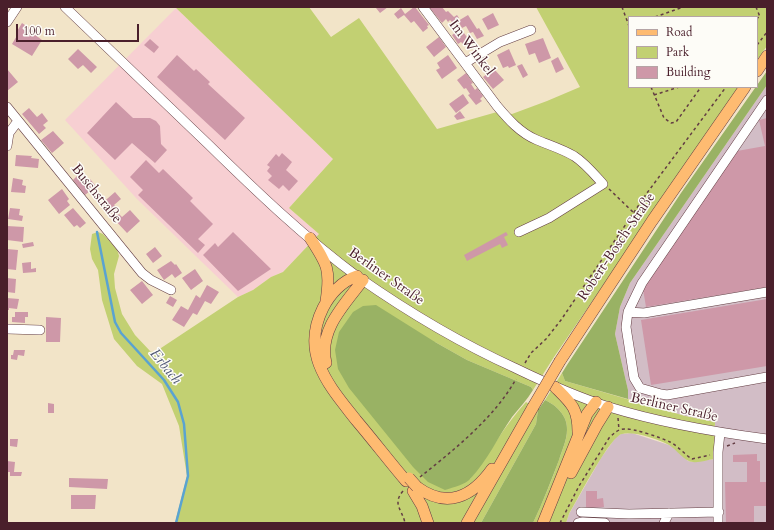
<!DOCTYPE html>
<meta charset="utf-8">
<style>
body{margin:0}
#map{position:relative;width:774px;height:530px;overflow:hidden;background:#f2e4c8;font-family:Cardo,serif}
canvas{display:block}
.frame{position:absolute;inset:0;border:8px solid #4a1f2b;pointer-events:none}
.legend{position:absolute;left:628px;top:16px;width:130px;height:72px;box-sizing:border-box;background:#fdfcf7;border:1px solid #b5a4a5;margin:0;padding:5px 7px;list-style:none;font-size:12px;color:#4a1f2b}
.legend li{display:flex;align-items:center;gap:8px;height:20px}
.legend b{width:20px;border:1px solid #b5a4a5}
.scale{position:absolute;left:16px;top:24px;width:123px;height:18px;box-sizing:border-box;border:2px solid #4a1f2b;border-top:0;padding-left:5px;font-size:12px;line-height:14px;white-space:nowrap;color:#4a1f2b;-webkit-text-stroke:3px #fdfcf7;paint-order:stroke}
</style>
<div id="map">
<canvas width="774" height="530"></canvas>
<div class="frame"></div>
<ul class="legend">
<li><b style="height:5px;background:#febb71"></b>Road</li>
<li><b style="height:11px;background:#c2d072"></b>Park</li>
<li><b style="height:11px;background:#ce98a8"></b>Building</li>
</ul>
<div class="scale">100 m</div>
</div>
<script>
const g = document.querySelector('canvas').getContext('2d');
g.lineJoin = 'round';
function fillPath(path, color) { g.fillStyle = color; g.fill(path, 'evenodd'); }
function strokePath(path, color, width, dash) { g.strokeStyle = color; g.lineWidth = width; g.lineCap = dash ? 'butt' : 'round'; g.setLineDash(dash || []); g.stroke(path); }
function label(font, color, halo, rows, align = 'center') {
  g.font = font + ' Cardo,serif'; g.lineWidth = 3; g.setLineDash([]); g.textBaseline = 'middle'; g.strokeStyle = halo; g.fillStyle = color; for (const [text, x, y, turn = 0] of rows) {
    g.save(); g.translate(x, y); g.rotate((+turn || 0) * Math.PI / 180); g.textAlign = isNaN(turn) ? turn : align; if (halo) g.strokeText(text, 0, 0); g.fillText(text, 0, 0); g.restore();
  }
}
fillPath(new Path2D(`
 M176,8L333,159L289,208L319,234L283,272L271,277L253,290L238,297L137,199L65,120Z`), '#f7cfd2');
fillPath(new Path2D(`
 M767,85V523H566L569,514L601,458L616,437L621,434L632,433L669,445L677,450L688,461L693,462L714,459L715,422L685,416L628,399V390L615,334L620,307L630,283Z`), '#d2bdc6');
fillPath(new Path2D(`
 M175,7H309L331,37L359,18L437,129L497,112L512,114L547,101L580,87L536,7H767V46L757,60V17H629V87H739L554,357L533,390L531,387L467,360L435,342L470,479C489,454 504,426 526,402L538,410L536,424L481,523H175L187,476L179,426L162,384L137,366L114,339L102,300L98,270L92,259L90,249L92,234L98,232L103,234L117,249L119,256L114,274L115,288L122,314L135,335L151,352L158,350L238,297L253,290L271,277L283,272L319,234L289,208L333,159Z
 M562,373L565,381L685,416L715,422L714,459C707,460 699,463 693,462C685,462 676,449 669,445C658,439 633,431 622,434C610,436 577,501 569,514L566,523H533C543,501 552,480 560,457C563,448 567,439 567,430C568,416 556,405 545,400Z`), '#c2d072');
fillPath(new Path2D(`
 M767,71V85L630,283L620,307L615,334L628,390V399L565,381L562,373L567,365L681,193Z
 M376,305L435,342L467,360L531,387L533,390C527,400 519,408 512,417C498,437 487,461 471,478C465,485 454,487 445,490L428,482L413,467L349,388L338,369L335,350L339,332L353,312L363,306Z
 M545,400C556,405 568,416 567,430C567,440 562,450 559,460C551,481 543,502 533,523H481L536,424L538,410Z`), '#99b264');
strokePath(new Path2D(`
 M97,232L115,322L121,333L164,380L178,402L184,424L188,476L176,523`), '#5aa3d1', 2.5);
fillPath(new Path2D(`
 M376,7H388L380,13L376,8Z
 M414,7H415L429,25L427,26L428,28L423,32L414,21L411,23L404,15L398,19L394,14L401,8L405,14Z
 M429,7H442L446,12L448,11L454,17L457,15L459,18L453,23L450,20L448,22L446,19L442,23Z
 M493,13L499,25L488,30L482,19Z
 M468,15L477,29L479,28L484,36L477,39L473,32L470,33L466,26L462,28L458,21Z
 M22,23L35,32L34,34L42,40L32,56L12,44L18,34L16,33Z
 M461,29L469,40L463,44L461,42L458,44L452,35Z
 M439,37L446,47L434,57L426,47Z
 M543,38L551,58L539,63L535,53L529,55L525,44Z
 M150,39L159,47L154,53L144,45Z
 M78,49L97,67L91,73L83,65L78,69L68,59Z
 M509,49L516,65L509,68L508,66L503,68L497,55Z
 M177,55L194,71L196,69L210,82L208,84L245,118L225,140L157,77Z
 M448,55L457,68L442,79L436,70L440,68L437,63Z
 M558,57L564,69L556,73L551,61Z
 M522,64L528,75L523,78L517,66Z
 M7,69L18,82L7,91Z
 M494,69L504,80L493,89L483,77Z
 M466,73L473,83L471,84L475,90L477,88L483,96L480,99L482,101L476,105L468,95L470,94L466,88L464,89L457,80Z
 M463,94L469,103L456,113L449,104Z
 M116,102L133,118H150L156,121L160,126L161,144L167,150L155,163L132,143L115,160L87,133Z
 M29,108L37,117L42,113L48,121L43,125L46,128L39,134L22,114Z
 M460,111L465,118L457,120L454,116Z
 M767,118V287L646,307L643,289L737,151L765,146L759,120Z
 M53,131L64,143L52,153L41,140Z
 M282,153L292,162L286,170L298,181L289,191L283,185L279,189L268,180L272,176L267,171L270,167L267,165L276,154L279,157Z
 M16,155L32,156L31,158L39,159L38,168L15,166Z
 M146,160L159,173L163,169L193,198L190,201L213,224L198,239L205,245L198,253L138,195L143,190L130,177Z
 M81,172L88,181L90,179L96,186L85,195L73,180Z
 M13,178L23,180L22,185L26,186L25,193L11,192Z
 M62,189L69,199L67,201L70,205L59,214L48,200Z
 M115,192L121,199L114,205L117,208L109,216L100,205Z
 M10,208L20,209L19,215L23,216L22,221L8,219Z
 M73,208L86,223L80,228L77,225L74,227L64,215Z
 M130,210L140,221L127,233L114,219L119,214L122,217Z
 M7,226L24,227L23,242L7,240Z
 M233,232L271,269L238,291L203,255L215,243L218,247Z
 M506,232L508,235L504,237L508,245L502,248L500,244L467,261L464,255Z
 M33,242L34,246L23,248L22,244Z
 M155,247L162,256L153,263L146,254Z
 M7,249L18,250L16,270L7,269Z
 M171,261L175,265L176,264L182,273L175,278L172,274L164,280L157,270Z
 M31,262V269L36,268V272L23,273L22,263Z
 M195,269L203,281L191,290L182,278Z
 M7,278L16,279L15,293L7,292Z
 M142,281L153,295L142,304L130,290Z
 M207,285L219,292L211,304L205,301L197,315L193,313L184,327L172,320L181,306L188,310L196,295L200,298Z
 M170,296L177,300L173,307L166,303Z
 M7,298L19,299L17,309L9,308V310H7Z
 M767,299V366L651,385L641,320Z
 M15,312H28V317H25V323L12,322V317H15Z
 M46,317L61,318L60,342H46Z
 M14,350H25L24,356L18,355L17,360L11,359V355H13Z
 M48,403L54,404V413H48Z
 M10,439H18L17,447L10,446Z
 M757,454V461H760V482H767V506H754V523H726L725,482H747V462H733V455Z
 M7,461L15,462L14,472H22L21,476H10V472H7Z
 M69,478L108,479L107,489L69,487Z
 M586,491H597V499L603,498L604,507L586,508Z
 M71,495H96L95,509H71Z`), '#ce98a8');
const minor = new Path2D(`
 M65,7C113,53 161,99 209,145C256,191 305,238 358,277C408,312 460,343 515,368C546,383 577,397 609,407C661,423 714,432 767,439
 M423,7L497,106C508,119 520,133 537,140C549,145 562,149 574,156C585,163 594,174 603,184L549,218L519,232
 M7,22L17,7
 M465,63L500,42L531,30
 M767,100L642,283L628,312L626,327L634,378L640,388L661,394L667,395L767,377
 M7,107L142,273L151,280L171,290
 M7,146L9,133L18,121
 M628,312L644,313L767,292
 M7,329L40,330
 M581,512L629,514L719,512
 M578,523L583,522L605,523
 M664,523L669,513
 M718,523V452L720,433`);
const major = new Path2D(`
 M757,71L767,56
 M310,238C327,264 331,269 326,301
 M357,276C342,281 330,294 323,308C314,326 312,345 319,364C327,385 342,402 356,420C373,440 389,461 406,481
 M560,361L652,221L745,87
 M326,363C318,330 345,304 363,280
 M555,387C571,403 578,408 578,432
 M571,473L598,423L608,407
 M417,487C447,509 472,497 492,469
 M413,491L422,506L428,523
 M467,523L533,407
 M543,523L587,414L596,402`);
strokePath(minor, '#633d43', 10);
strokePath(major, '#633d43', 12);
strokePath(new Path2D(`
 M622,7L629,26
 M756,7L760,17L757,18
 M655,17L683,7
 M757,45L767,32
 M651,87L664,118L671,123L676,122L701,87
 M654,95L679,87
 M609,189L634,213
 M525,363L531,353L546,339L561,320L647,193L726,87
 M618,418L619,430
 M727,446L735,443
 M420,477C454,450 495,417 516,379
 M403,491C392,504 402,509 405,523
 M560,523L579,486L609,438C614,433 618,429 625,429C633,428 662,438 670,442C678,446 684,454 692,459L710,455`), '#633d43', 1.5, [3, 3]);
strokePath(minor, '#fff', 9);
strokePath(major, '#febb71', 11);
const majorBridge = new Path2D(`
 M533,407L560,361
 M409,478L417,487`);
strokePath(majorBridge, '#633d43', 12, []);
strokePath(majorBridge, '#febb71', 11);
label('14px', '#4a1f2b', '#fdfcf7', [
 ["Im Winkel",471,48,53],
 ["Buschstraße",96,194,51],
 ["Robert-Bosch-Straße",617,247,-56],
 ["Berliner Straße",386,277,35],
 ["Berliner Straße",674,408,13]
]);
label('italic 15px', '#515a76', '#fdfcf7', [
 ["Erbach",165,367,51]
]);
</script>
